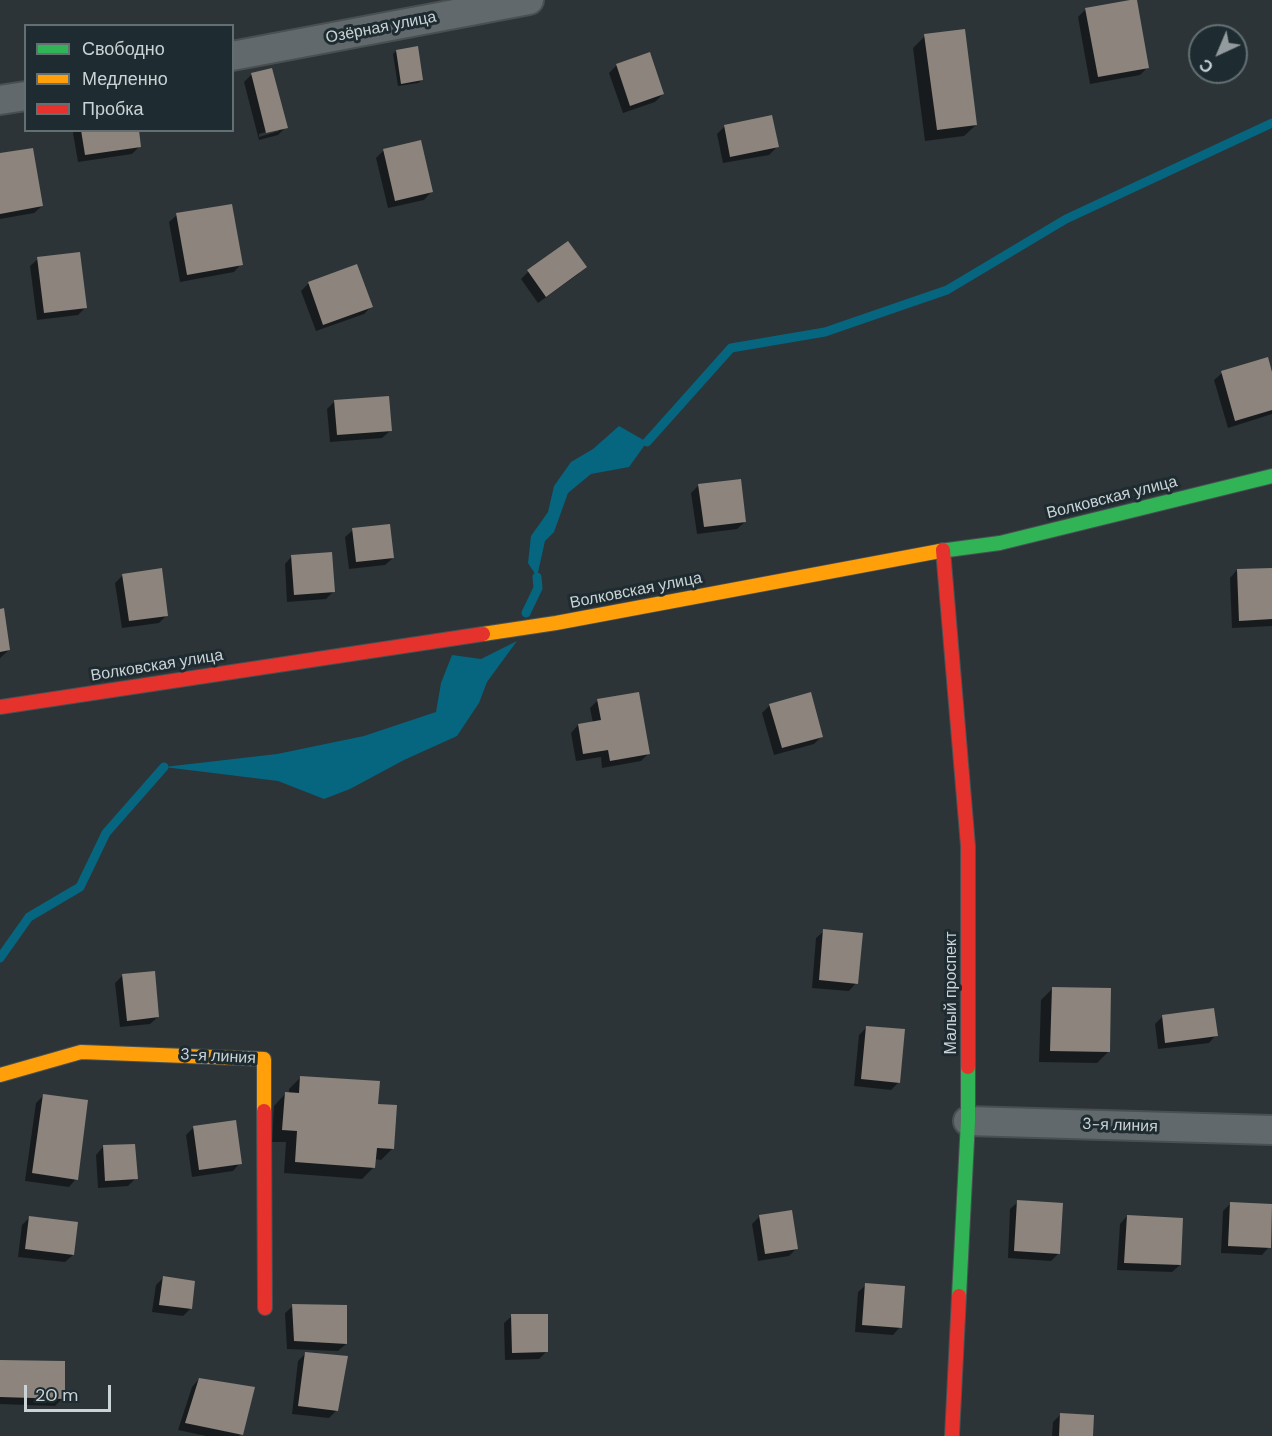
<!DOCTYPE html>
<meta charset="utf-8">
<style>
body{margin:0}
#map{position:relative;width:1272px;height:1436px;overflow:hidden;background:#2c3437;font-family:"DM Sans",sans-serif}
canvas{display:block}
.legend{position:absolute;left:24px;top:24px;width:210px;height:108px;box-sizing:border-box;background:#1e2c31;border:2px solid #636f73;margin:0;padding:8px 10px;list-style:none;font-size:18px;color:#cad3d6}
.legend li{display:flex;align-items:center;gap:12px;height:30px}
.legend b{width:30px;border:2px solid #636f73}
.north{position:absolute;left:1188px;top:24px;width:60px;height:60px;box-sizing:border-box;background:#1e2c31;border:2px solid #636f73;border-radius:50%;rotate:224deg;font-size:16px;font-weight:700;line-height:24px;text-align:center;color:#cad3d6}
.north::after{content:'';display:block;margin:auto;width:21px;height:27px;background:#939b9e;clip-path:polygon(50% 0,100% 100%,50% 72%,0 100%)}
.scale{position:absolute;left:24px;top:1385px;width:87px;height:27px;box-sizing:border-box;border:3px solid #cad3d6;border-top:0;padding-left:8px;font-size:18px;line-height:21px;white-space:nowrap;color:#cad3d6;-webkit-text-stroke:4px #1e2c31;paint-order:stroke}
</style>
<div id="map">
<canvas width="1272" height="1436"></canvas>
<ul class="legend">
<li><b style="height:8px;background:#30b455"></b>Свободно</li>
<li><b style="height:8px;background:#ff9f0a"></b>Медленно</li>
<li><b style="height:8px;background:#e5322d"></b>Пробка</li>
</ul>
<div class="north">С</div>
<div class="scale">20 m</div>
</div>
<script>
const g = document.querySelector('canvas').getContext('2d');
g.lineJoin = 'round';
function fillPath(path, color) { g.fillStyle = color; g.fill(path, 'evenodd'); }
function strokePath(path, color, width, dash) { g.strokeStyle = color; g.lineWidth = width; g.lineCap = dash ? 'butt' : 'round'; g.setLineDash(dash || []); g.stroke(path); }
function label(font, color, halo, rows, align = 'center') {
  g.font = font + ' "DM Sans",sans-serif'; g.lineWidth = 6; g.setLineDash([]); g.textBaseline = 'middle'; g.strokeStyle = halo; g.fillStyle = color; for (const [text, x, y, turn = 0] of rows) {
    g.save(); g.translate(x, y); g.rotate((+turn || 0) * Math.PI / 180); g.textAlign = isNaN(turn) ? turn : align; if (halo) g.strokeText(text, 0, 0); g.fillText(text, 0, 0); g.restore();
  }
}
fillPath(new Path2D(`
 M619,426L647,442L629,467L591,474L568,493L554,532L545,541L537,577L528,563L531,536L548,512L554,486L571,462L593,449Z
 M517,641L487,682L479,703L457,736L404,760L350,789L324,799L278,781L164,767L277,754L364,736L436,712L441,683L452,655L481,659Z`), '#06657f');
fillPath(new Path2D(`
 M1086,9L1147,68L1140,75L1090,84L1078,17Z
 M925,36L976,125L964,136L925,141L913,48Z
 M396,51L422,80L418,83L398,86L393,54Z
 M617,65L663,94L655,102L623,113L609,73Z
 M252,74L286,127L278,135L259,140L244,82ZM279,128V131L259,137V134Z
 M725,126L777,147L769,155L723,163L717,134Z
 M75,130H137L140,146L132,154L78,162L73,133Z
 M384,150L431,192L424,200L388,208L376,158Z
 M0,155L42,206L34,213L0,219Z
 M177,215L241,264L234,272L180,282L169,222Z
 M38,259L85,308L78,315L37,320L30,266Z
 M585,267L577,275L538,303L521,279L528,272Z
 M309,283L372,306L364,314L316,331L301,291Z
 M1222,373L1272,377V414L1228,428L1214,380Z
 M335,401L390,431L382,438L330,442L327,409Z
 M699,485L745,522L737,529L697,534L691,493Z
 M353,530L393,558L385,565L349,569L345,537Z
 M292,556L334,591L326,599L287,602L285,564Z
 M1272,569V626L1232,628L1230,578L1237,570Z
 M123,575L167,615L159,623L122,628L115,583Z
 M0,610L9,650L0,658Z
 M598,700L648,754L641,761L602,768L601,757L576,761L571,733L578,725L593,723L590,708Z
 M770,705L822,736L814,744L774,755L762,713Z
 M824,931L856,983L849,991L812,988L816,938Z
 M123,975L158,1017L150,1024L120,1027L115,983Z
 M1052,989L1108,1052L1097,1063L1039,1062L1041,1000Z
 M1163,1016L1216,1035L1209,1043L1158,1049L1155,1024Z
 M867,1027L899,1082L891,1090L854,1086L859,1035Z
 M301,1077L393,1148L381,1160L375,1159L374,1167L362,1179L284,1173L286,1142H272L274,1106L285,1094H289V1089Z
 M44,1095L76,1179L69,1187L25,1181L36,1103Z
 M194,1127L240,1163L233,1171L192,1177L186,1135Z
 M103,1147L136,1178L128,1186L98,1188L96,1155Z
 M1018,1202L1059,1253L1051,1261L1008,1258L1010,1209Z
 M1231,1203L1269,1247L1262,1255L1221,1253L1223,1211Z
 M760,1216L796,1249L789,1256L758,1261L752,1224Z
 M1127,1216L1180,1265L1172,1272L1117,1270L1120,1224Z
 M30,1217L73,1255L65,1262L18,1257L22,1225Z
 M163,1278L190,1309L183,1316L152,1312L156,1285Z
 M866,1285L900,1327L893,1335L855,1332L858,1292Z
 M293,1306L346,1344L338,1351L287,1349L285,1313Z
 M512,1316L546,1352L539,1359L505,1360L504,1323Z
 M306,1353L337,1410L329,1418L292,1414L298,1361Z
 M0,1362L63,1398L55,1406L0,1404Z
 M199,1379L241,1434L239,1436H206L178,1430L192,1387Z
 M1060,1415L1092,1436H1052L1053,1422Z`), '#0007');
strokePath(new Path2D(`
 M647,442L731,348L825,332L947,290L1066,219L1272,123
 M526,613L538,588L537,577
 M0,958L29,917L80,887L106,833L164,767`), '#06657f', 9);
fillPath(new Path2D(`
 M1130,0H1137L1149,68L1098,77L1085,8Z
 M965,29L977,125L937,130L924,34Z
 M418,46L423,80L401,84L396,50Z
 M650,52L664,94L630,106L616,64Z
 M272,68L288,128L266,133L251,73Z
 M772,115L779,147L730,157L724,125Z
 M81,130H139L141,147L85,155Z
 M421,140L433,192L395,201L383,149Z
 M33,148L43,206L0,214V153Z
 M232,204L243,265L187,275L176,213Z
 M568,241L587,267L546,297L527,270Z
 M80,252L87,308L44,313L37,257Z
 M357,264L373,307L323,325L308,282Z
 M1268,357L1272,372V410L1235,421L1221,371Z
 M389,396L392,431L337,435L334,400Z
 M741,479L746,522L704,527L698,484Z
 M390,524L394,558L356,562L352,528Z
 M332,552L335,592L294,595L291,555Z
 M162,568L168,616L129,621L122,574Z
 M1272,568V619L1239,621L1237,569Z
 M4,608L10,650L0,652V609Z
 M639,692L650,754L610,761L608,750L583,754L578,724L601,720L597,699Z
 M811,692L823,737L782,748L769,704Z
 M823,929L863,933L858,984L819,980Z
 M155,971L159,1017L127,1021L122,974Z
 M1052,987L1111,988L1110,1052L1050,1051Z
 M1214,1008L1218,1036L1165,1043L1162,1015Z
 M866,1026L905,1029L900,1083L861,1079Z
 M300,1076L380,1081L378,1104L397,1105L394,1149L377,1148L375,1168L295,1162L297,1131L282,1130L285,1092L299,1093Z
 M43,1094L88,1100L78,1180L32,1173Z
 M236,1120L242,1164L199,1170L193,1126Z
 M135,1144L138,1179L105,1181L103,1145Z
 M1017,1200L1063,1203L1060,1254L1014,1251Z
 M1230,1202L1272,1204L1271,1248L1228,1246Z
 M792,1210L798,1249L765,1254L759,1215Z
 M1127,1215L1183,1218L1181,1265L1124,1263Z
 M29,1216L78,1222L74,1255L25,1249Z
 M163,1276L195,1281L192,1309L159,1305Z
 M865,1283L905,1286L902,1328L862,1325Z
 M292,1304L347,1305V1344L294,1341Z
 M511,1314H548V1352L512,1353Z
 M305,1352L348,1356L338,1411L298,1406Z
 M0,1360L65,1361V1399L0,1397Z
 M199,1378L255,1387L243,1435L185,1423Z
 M1060,1413L1094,1415L1093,1436H1059Z`), '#8c847d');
const street = new Path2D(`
 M232,56L529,0
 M0,100L26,96
 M968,1121L1272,1130`);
const fast = new Path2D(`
 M940,551L1000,543L1272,476
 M959,1296L968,1121V1067`);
const slow = new Path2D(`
 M483,634L556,623L940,551
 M0,1075L81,1052L264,1059V1111`);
const jam = new Path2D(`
 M943,550L968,846V1067
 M0,707L483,634
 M264,1111L265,1308
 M952,1436L959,1296`);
strokePath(street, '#495052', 32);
strokePath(fast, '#495052', 16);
strokePath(slow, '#495052', 16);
strokePath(jam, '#495052', 16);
strokePath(street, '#62696c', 28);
strokePath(fast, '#30b455', 14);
strokePath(slow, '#ff9f0a', 14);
strokePath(jam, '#e5322d', 14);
label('16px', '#cad3d6', '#1e2c31', [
 ["Озёрная улица",381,28,-11],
 ["Волковская улица",1112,498,-14],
 ["Волковская улица",636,591,-11],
 ["Волковская улица",157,666,-9],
 ["Малый проспект",952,993,-90],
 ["3-я линия",218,1057,3],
 ["3-я линия",1120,1126,2]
]);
</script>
